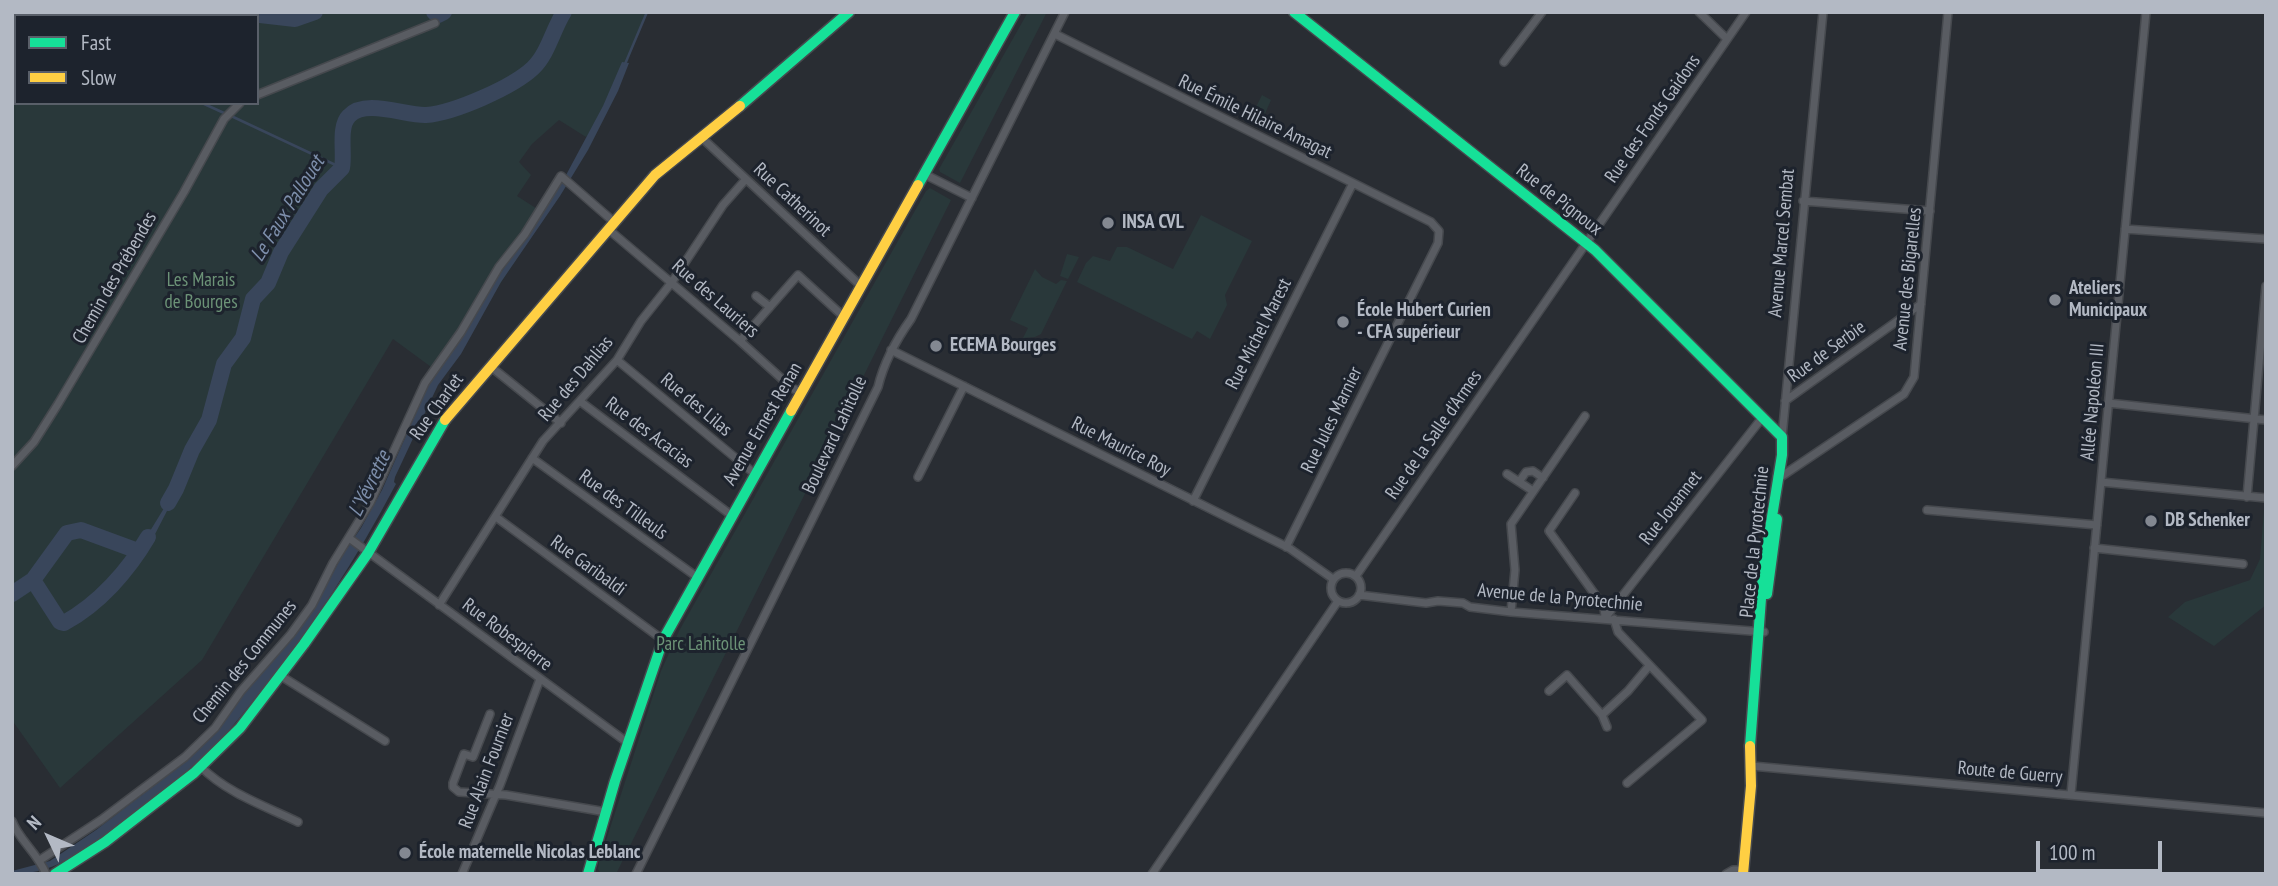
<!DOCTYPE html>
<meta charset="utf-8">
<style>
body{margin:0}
#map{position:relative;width:2278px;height:886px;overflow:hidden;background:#292d33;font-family:"PT Sans Narrow",sans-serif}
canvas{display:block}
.frame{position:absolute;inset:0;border:14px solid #b3b9c4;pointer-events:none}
.legend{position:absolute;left:14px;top:14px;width:245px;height:91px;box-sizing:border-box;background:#1d232d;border:2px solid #595f69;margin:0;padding:9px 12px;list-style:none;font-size:21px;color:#b3b9c4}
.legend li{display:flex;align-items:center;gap:14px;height:35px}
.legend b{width:35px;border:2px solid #595f69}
.north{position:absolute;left:14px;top:802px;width:70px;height:70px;-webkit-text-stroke:5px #1d232d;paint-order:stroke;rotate:314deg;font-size:19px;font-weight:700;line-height:28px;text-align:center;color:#b3b9c4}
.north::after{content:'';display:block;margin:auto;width:24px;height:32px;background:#b3b9c4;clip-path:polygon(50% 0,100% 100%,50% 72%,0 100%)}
.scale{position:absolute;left:2036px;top:841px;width:126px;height:32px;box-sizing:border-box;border:4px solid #b3b9c4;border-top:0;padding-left:9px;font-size:21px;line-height:24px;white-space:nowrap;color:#b3b9c4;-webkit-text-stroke:5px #1d232d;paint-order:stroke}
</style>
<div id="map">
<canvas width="2278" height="886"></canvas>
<div class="frame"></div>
<ul class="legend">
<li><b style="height:9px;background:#16e098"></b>Fast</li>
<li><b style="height:9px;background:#ffcf43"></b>Slow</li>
</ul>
<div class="north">N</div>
<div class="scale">100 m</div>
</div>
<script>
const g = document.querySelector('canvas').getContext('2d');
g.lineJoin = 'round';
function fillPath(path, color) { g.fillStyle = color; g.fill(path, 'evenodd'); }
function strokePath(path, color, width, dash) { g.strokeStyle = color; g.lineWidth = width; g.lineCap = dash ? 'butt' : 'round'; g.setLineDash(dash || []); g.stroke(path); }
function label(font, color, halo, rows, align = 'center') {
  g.font = font + ' "PT Sans Narrow",sans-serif'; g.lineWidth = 6; g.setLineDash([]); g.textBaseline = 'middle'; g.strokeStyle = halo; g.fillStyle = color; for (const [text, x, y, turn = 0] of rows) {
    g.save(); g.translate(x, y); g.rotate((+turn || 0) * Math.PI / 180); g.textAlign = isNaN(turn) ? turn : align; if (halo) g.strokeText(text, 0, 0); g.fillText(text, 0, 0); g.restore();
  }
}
fillPath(new Path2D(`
 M12,12H647C632,48 613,110 586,137L559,120L532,144L519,162L531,175L517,196L545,214L444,371L438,372L393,339L202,660L60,788L12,720ZM16,16H257V103H16Z
 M1028,12H1047L960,183L940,172L939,169Z
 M1262,95L1271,100L1264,116L1254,111Z
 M930,188L951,200L616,874H601L598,869L599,862L661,671L679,631L926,191Z
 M1201,215L1252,241L1225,295L1227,305L1210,339L1197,331L1192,339L1077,282L1086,263L1093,256L1110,261L1117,247H1127L1173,269Z
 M1067,254L1079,257L1068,279L1060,276Z
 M1035,269L1042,277L1056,284L1061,280L1067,281L1041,334L1035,337L1023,338L1028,328L1010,320Z
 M2265,498L2266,605L2214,646L2168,617L2185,602L2250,580L2260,559Z`), '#29383a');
fillPath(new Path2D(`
 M622,62L629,63L618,91L588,150L560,196L501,282L461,354L438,385L395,477L394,482L396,484C357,558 312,628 259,693C247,708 235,724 222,738C194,768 160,792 128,817C91,845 60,874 12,874V871L50,861L96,830L187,760L296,633L315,607L343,554L361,528L382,490L428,386L455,348L478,307L565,177L603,106Z
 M340,166L345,169L328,188L286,253L271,285L255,302L252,332L228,366L215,418L152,540L105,597L85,614L63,627H59L35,586L12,598V595L33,581L62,624L79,616L101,598L136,554L180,482L192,450L212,416L223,367L245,336L250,302L267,283L282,249Z`), '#39465b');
strokePath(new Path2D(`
 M625,64L647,12
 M202,103L224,113
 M229,115L342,168`), '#39465b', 2.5);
strokePath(new Path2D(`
 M24,16L26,12
 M12,47H16`), '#39465b', 9);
strokePath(new Path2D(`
 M234,12L295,19L315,12
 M434,12L438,15L444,12
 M168,503L176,489L192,450L209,420L224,364L243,338L253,299L268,283L281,252L321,189L342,168C345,153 338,127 349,116C365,98 406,116 426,115C454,113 513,87 533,68C548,54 553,29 564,12
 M33,580L60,622L64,623C99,604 128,571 148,537
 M12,594L33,580L67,533L81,530L138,551`), '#39465b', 16);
const street = new Path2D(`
 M1699,12L1727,39
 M1055,34L1431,222L1439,231L1438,243L1286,547
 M12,53H16
 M1504,62L1542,12
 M257,95L435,23
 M701,137L861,286
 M924,174L972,198
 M1803,201L1930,211
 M608,229L740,341L792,388L802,393
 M2125,229L2266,239
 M756,296L770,307
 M740,341L798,275L844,317
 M891,350L1289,548L1333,579
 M617,360L755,474
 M490,366L561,423
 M1785,401L1921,304
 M581,402L731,515
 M2108,403L2266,420
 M1782,437L1823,12
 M532,458L697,577
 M12,466L34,442L58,404L184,192L224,119L240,103
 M1507,474L1533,491
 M918,477L964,386
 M1777,477L1782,476L1904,394L1914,377L1948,12
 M1519,482L1526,472L1533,471L1543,478
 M2101,482L2266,498
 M1575,493L1549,531L1604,607L1605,617
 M2247,497L2266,286
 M1193,501L1353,183
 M1927,510L2097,525
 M496,517L663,640
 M349,538L628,743
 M2094,548L2243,564
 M1331 588a15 15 0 1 1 30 0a15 15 0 1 1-30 0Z
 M1356,576L1746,12
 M1359,595L1426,603L1438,601L1463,603L1470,607L1511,612L1764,632
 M439,605L543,441L617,360L641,321L672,282L723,205L746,179
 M1511,612L1515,570L1511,524L1585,416
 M1605,618L1762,418
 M1614,619L1618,632L1702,720L1627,783
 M281,676L385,741
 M1549,691L1567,675L1602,715
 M490,714L473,757L464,754L453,783V787L459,792L506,795L606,812
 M1607,727L1602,715L1628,691L1649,666
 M1752,766L2266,813
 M201,767C227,793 265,806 298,822
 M2071,794L2146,12
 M12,821C19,840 37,852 46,874
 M40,860L101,820L185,757L215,728L241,691L291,634L312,605L333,563L370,503L425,383L461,332L499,267L525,234L561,176L614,222
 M462,874L500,785L540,679
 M636,874L878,387C884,362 896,340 911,319L1065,12
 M1152,874L1338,601
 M1726,874L1733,870H1743`);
const fast = new Path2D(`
 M1294,12L1595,250L1782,437V455L1763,572L1750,746
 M740,106L849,12
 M918,185L1015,12
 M1767,594L1777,519
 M55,874L105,842L194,773L240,728L304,644L368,553L445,420
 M588,874L615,781L663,640L791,411`);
const slow = new Path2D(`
 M791,411L918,185
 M445,420L655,175L740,106
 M1743,874L1751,786L1750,746`);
strokePath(street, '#46494e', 10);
strokePath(fast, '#46494e', 13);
strokePath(slow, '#46494e', 13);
strokePath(street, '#595c62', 7);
strokePath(fast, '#16e098', 10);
strokePath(slow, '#ffcf43', 10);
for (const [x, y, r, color] of [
 [1108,223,7,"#838891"],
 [2055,300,7,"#838891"],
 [1343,322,7,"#838891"],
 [936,346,7,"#838891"],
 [2151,521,7,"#838891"],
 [405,853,7,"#838891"]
]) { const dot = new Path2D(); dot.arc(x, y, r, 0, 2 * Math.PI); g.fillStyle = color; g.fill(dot); strokePath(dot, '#1d232d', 2.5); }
label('19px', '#b3b9c4', '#1d232d', [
 ["Rue Émile Hilaire Amagat",1255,117,26],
 ["Rue des Fonds Gaidons",1653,119,-55],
 ["Rue Catherinot",792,200,43],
 ["Rue de Pignoux",1559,200,38],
 ["Avenue Marcel Sembat",1782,243,-85],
 ["Chemin des Prébendes",115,278,-60],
 ["Avenue des Bigarelles",1908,279,-84],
 ["Rue des Lauriers",715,299,41],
 ["Rue Michel Marest",1259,334,-63],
 ["Rue de Serbie",1827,352,-36],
 ["Rue des Dahlias",576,379,-50],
 ["Allée Napoléon III",2093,402,-85],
 ["Rue des Lilas",696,405,40],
 ["Rue Charlet",437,407,-54],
 ["Rue Jules Marnier",1332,420,-64],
 ["Avenue Ernest Renan",763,424,-60],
 ["Rue des Acacias",649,433,37],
 ["Boulevard Lahitolle",835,435,-65],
 ["Rue de la Salle d'Armes",1434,435,-55],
 ["Rue Maurice Roy",1121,447,27],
 ["Rue des Tilleuls",623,505,36],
 ["Rue Jouannet",1671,508,-52],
 ["Place de la Pyrotechnie",1755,542,-84],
 ["Rue Garibaldi",588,566,36],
 ["Avenue de la Pyrotechnie",1560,598,5],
 ["Rue Robespierre",507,635,37],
 ["Chemin des Communes",245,662,-51],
 ["Rue Alain Fournier",487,771,-69],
 ["Route de Guerry",2010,773,5]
]);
label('bold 19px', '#b3b9c4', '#1d232d', [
 ["INSA CVL",1122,223],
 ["Ateliers",2069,289],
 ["Municipaux",2069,311],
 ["École Hubert Curien",1357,311],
 ["- CFA supérieur",1357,333],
 ["ECEMA Bourges",950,346],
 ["DB Schenker",2165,521],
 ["École maternelle Nicolas Leblanc",419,853]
], 'left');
label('19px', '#6c9377', '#1d232d', [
 ["Les Marais",201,281],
 ["de Bourges",201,303],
 ["Parc Lahitolle",701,645]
]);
label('italic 21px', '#7d8eaa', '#1d232d', [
 ["Le Faux Pallouet",288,209,-58],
 ["L'Yévrette",370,484,-64]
]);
</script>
